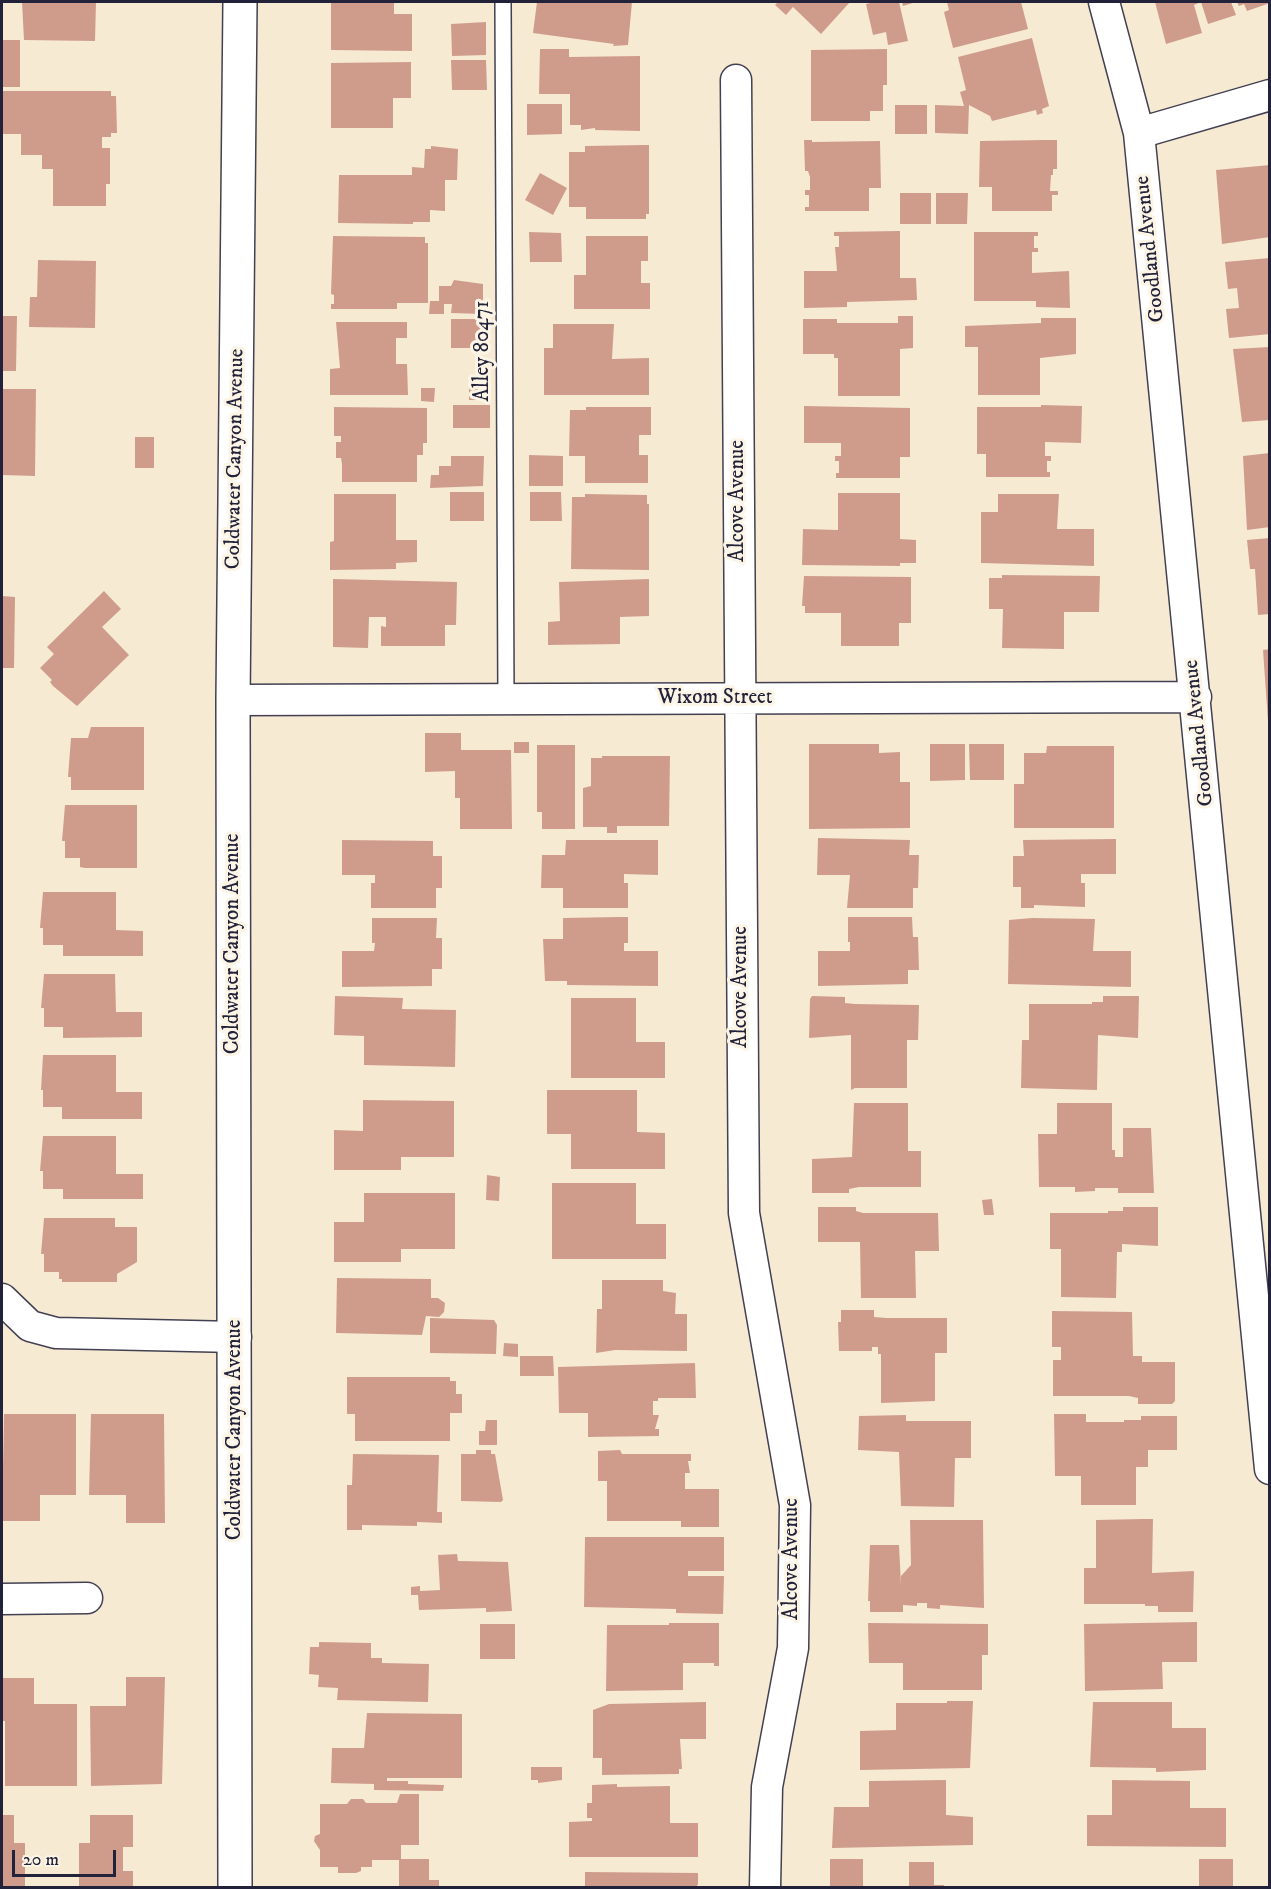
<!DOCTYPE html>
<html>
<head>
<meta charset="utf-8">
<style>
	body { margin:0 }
	#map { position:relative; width:1271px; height:1889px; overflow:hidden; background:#f7ead3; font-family:"IM FELL DW Pica",serif }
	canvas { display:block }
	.frame { position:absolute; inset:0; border:3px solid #22223b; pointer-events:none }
	.scale { position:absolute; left:12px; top:1850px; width:104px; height:27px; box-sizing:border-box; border:3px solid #22223b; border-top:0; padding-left:8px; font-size:18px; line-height:21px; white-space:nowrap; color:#22223b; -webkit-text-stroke:4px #fcf5e5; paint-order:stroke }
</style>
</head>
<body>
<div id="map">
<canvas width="1271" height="1889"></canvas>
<div class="frame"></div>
<div class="scale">20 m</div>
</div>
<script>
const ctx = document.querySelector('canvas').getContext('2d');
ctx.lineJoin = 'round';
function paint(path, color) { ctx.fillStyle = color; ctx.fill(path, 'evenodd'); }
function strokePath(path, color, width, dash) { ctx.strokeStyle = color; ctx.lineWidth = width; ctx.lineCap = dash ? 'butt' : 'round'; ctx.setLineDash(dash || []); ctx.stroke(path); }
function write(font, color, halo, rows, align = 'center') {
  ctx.font = font + ' "IM FELL DW Pica",serif'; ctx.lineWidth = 6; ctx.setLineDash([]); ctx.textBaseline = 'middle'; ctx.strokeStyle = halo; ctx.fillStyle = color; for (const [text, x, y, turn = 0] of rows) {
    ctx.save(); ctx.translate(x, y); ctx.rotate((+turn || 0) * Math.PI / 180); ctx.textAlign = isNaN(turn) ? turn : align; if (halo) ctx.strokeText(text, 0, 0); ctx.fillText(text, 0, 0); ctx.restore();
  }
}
paint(new Path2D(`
	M22,2H96L95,41L24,40Z
	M331,2H394V14H412V51L331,50Z
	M537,2H632L628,45L613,46L614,44L533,33Z
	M778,2H850L821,34L793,7L786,15L775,5Z
	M874,2H899L908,41L888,45L886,32L873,35L866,4Z
	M902,2H916L903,6Z
	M947,2H1021L1028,29L953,48L944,12L949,10Z
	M1155,2H1231L1236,15L1208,24L1201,2L1194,5L1202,33L1166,44Z
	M1237,2H1270V3L1247,11L1244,4L1239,6Z
	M486,22V55L452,56L451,24Z
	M1032,38L1049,106L1042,109L1043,113L1037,115L1036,110L992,121L990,116L969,105L968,134L935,133V105L964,106L960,92L966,90L958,57Z
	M2,40H20V87H2Z
	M540,49H569V57L640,56V131L595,130V128L581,130V125H570V94H539Z
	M887,49V85H883V111H870V121H811V50Z
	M451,60H486L487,90H452Z
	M411,62V98H393V128H331V63Z
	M2,91H111V96H116L117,133H111V137H102V148H110V184H106V206H53V169H42V155H21V134H2Z
	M527,104H562V134L527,135Z
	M895,105H927V134H895Z
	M804,140H812V142L880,141L881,188H869V211H805V207H809V195H805V190H810V177L808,171H805Z
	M1045,140H1057V169H1053V175H1051L1050,191H1058V195H1052V211H992V187H979L980,141Z
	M644,145H649V214H646V219H586V207H569V152H585V146Z
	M431,146L458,149L457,180H445V211L430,210V222H413V224L338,223L339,175H412V167L424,168L425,149H431Z
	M1270,165V237L1222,244L1216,170Z
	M540,173L567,188L553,215L525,200Z
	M900,193H931V224H900Z
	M936,193H968L967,224H936Z
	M900,231V278H916L917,300L847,302V307L804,308V271H837L835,247H839V236H834V232Z
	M529,232L561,233L562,262H530Z
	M974,232H1038V236H1034V248H1038V252H1032V273L1069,271L1070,308L1036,307V301H974Z
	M333,236L425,237V243H428V303H397V309H331V304H334V295L331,294Z
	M586,236H648V261H641V283H650V309H574V275H586Z
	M1270,258V334L1229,338L1226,309L1239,308L1237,288L1228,289L1225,262Z
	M38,260L96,261L95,328L29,327L30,297H37Z
	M454,280L483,284V314L451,313L452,304H444V314H429L430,301H439V286H451Z
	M2,316H17L16,371H2Z
	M898,316H913V348L900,349V396H838V358H834V354H803V319H837V323H898Z
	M1041,318H1076V354L1040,358V395H978V347H965V326L1041,323Z
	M451,319H484V348H451Z
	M336,322H407V338H396V364H407L408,395H330V369L340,368Z
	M553,324H614L612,359L649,358V395H544V348H553Z
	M1270,347V420L1242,422L1233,349Z
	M421,388H435L434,402L421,401Z
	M469,388H485V400H469Z
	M2,389H36L35,476L2,475Z
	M453,405H490V428H453Z
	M1041,405L1082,406L1081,443L1045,442V456H1051V461H1047V472H1050V477H986V454H977V407H1041Z
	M804,406L910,408V457H900V478H836V473H839V461H835V456H841V443H804Z
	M334,407L427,408V443H423V455H417V482H342V464L341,458H336V442H341V436H334Z
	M586,407H651V435H639V455H648V483H585V456H569L570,410H586Z
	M135,437H154V468H135Z
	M1270,453V527L1247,530L1243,456Z
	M529,455L563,456V486H529Z
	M451,456H484L483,486L430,488L431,475H439V466H451Z
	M450,492H484V521H450Z
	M530,492H561L562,521H530Z
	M838,493H900V539L916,540V563H900V566L802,565L803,529L838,530Z
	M334,494H396V540H417V562L396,563V569L330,570V542L334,541Z
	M585,494L647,495V504H649V570L571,569L572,497H585Z
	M998,494H1059L1057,529H1094V566L981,563V512H998Z
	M1270,538V614L1258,615L1255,569H1250L1247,540Z
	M1002,575L1100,576L1099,612H1064V649L1002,648L1003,609H989V578H1002Z
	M804,576L911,577V623H899V646H841V613H805V606H802Z
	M333,579L457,582L456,625H445V646H381V626L386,627V617H369L368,648L333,647Z
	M649,579V616L620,617V644L548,645V622L560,621L559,582Z
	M104,591L121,609L102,627L129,655L77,706L53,686L50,682L52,680L40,668L54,654L47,647Z
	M2,596L15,597L14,668H2Z
	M1270,649V721H1268L1263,650Z
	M91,727H144V790H71V777H68L71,738H88Z
	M425,733H461V750H511L512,829H460V798H455V771L425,772Z
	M514,742H529V753H514Z
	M809,744H879V753L900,752V782H910V828L809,829Z
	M930,744H965V780L930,781Z
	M969,744H1004V780H970Z
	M537,745H575V829H542V812H537Z
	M1047,746H1114V828H1014V784H1024V753H1046Z
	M602,756H670L669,826H617V833H607V827H583V788L591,786V758H602Z
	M65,805H137V868H85L80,867V858H65V841H62Z
	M818,838L910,840L909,855H919L918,888H913V908H847L850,875H817Z
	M1116,839V874H1081V883H1085V907L1034,905V908H1021V887H1013V856H1024L1023,840Z
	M342,840L433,841V856H442V888H436V908H371V883H375V875H342Z
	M566,840H658V875L624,874V883H628V908H563V888H541L542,855H565Z
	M43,892H116V930L143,931V956H63V945H43V928H40Z
	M619,917H628V943H624V951H658V986L567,985V981H545L543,939H563V918Z
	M848,917H912L913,937H918L919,970H908V984L818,986V951H850V942H848Z
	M372,918H437L436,938H442V969H432V986L342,987V951H374L375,943H372Z
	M1032,918L1095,919L1093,951H1131V987L1008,984L1009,920Z
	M44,974H115L116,1012H142V1037L63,1038V1027H44V1008H41Z
	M335,996L403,998L402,1009L456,1010L455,1067L364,1065V1036L334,1035Z
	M812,996L845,997V1003L855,1004L919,1005L918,1040H907V1088H855L851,1090V1035L809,1038L810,999Z
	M1103,996H1139L1138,1038L1098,1035L1097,1090L1021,1088L1022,1040H1029V1004H1092V1002H1103Z
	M571,998H636V1042H665V1078H571Z
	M43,1055H116V1092H142V1119H62V1107H43V1090H41Z
	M547,1090H637V1132L665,1133V1169H571V1134H547Z
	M363,1100L454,1101V1157H401V1170H334V1130L363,1131Z
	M854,1103H908V1151H921V1187H859L849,1189V1193H812V1159L852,1157Z
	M1057,1103H1112V1150H1115V1157H1123V1128H1151L1154,1193H1118V1188H1095V1191L1075,1192V1187H1039L1038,1134H1057Z
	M43,1136H116V1174H143V1199H63V1189H43V1171H40Z
	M487,1175L500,1177L499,1201L486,1200Z
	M552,1183H636V1224H666V1259H552Z
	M364,1193H455V1249H401V1262H334V1222H364Z
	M992,1199L994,1215H984L982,1200Z
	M818,1207H856V1211L863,1213H938L939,1251H915L916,1298H861L860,1242H818Z
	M1123,1207H1158V1246L1122,1244V1252H1117L1116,1298L1061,1297V1249H1050V1213H1108V1211H1123Z
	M44,1218H115V1227H137V1262L117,1274V1282H62V1279H59V1272H44V1254H41Z
	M337,1278L431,1279V1298H438L445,1303L444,1312L439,1317L426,1316L422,1335L336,1333Z
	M602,1280H663V1291L676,1293L675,1314H687V1351L615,1350L596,1353L597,1309H602Z
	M841,1310H874V1317L887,1318H947V1353H935V1401L881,1403V1354H878V1347H872V1351H839L838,1322H841Z
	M1052,1311L1132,1312L1133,1356H1142V1362H1175V1401L1172,1404H1138V1398L1129,1396H1053V1360H1061V1347H1052Z
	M430,1318L494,1320L497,1325L496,1354L430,1353Z
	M504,1343L518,1344V1357L503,1356Z
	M520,1356H553L554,1376H520Z
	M695,1363L696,1398H658V1401H653V1415H659L655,1429H659V1436L588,1437V1413H559L558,1367Z
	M347,1377H450V1381H456V1394H462V1413H450V1441H355V1414H347Z
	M4,1414H76V1495H40V1521H2Z
	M91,1414H164L165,1523H126V1495H89Z
	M1054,1414H1086V1422H1124V1420H1141V1416H1177V1450H1148V1467H1136V1505H1081V1476H1055Z
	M906,1415V1421H971V1458H955L954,1507L901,1506L899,1452L858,1450L859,1416Z
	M486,1420H497V1445H479V1431H485Z
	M476,1450H491V1454H495L503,1500L501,1502L461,1501V1454H476Z
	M620,1450L622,1454H691V1461H688L690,1473H685V1489H719V1527H681V1521H607V1481H598V1451Z
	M353,1454L439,1455L437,1512H442V1523L417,1522V1526L362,1525V1530H347V1485H352Z
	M1142,1519H1153L1152,1573L1194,1571L1193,1612H1158V1606H1145V1604H1084V1568H1096V1520Z
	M910,1520H983L984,1608L940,1605V1609L927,1608V1603H917V1606L903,1605V1612H870V1601H868L870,1545H899L901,1585V1576L911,1565Z
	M585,1537H724V1571H688V1576H724L723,1614L676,1613V1609L584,1607Z
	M457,1554L458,1561L508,1562L512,1611L486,1612V1608L419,1610L418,1595H411V1587L420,1586V1591L440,1590L438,1555Z
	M1197,1622V1662H1162L1163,1689L1085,1691L1084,1624Z
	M669,1623H719V1666H714V1663H683V1690L606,1691L607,1625H669Z
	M868,1623L988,1624V1655H982V1690H903V1663H869Z
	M480,1624H515V1659H480Z
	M319,1642L371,1643V1658H382V1663L429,1664L428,1702L337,1700L338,1688L318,1687L319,1675L309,1674L310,1647H319Z
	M126,1677H165L162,1784L91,1786L90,1706H126Z
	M2,1678H34V1704H77V1786H5V1721H2Z
	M947,1701H973L970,1768L860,1770V1731L896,1730V1703H947Z
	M706,1702V1739H680L682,1769H679V1774L602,1775V1758H593V1710L609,1704Z
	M1093,1702H1172V1728H1206V1770L1156,1772V1768L1090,1767Z
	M367,1713L462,1714V1778H387V1781H408V1784L444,1785L443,1791L374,1790V1784L331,1783L332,1748H364Z
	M531,1767H562V1780L538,1783V1780H531Z
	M946,1780V1815L973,1817V1845L832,1848L834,1807H869V1781Z
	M1112,1780L1190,1781V1808H1226V1847L1087,1846V1815H1112Z
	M617,1784V1787L670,1786V1823H698V1857H569V1822L592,1821V1818H587V1803H592V1785Z
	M400,1794H419V1845H401V1859H429V1880H439V1888H399V1860H372V1867H361V1871L356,1873H338V1867H320V1850L314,1841L315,1836L320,1834V1804H347L351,1799H363L366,1803H397Z
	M2,1815H14V1843H25V1888H2Z
	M90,1815H133V1847H123V1871H133V1888H79V1843H90Z
	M830,1859H863V1888H830Z
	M1199,1859H1233V1888H1199Z
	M909,1862H934V1885H944V1888H909Z
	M585,1872L698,1873V1884L696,1888H585Z`), '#cf9c8c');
const service = new Path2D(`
	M503,2L506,700`);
const minor = new Path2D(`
	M1104,2L1139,133L1270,1469
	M736,80L744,1213L795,1505L793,1648L767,1787L765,1888
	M1139,133L1270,95
	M233,700L1196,697
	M2,1299L30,1326L56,1333L236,1337
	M2,1599L87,1598`);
const secondary = new Path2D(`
	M235,1888L233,700L240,2`);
strokePath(service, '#424052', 18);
strokePath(minor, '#424052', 33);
strokePath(secondary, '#424052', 36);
strokePath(service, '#fff', 15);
strokePath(minor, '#fff', 30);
strokePath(secondary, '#fff', 33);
write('21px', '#22223b', '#fcf5e5', [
	["Goodland Avenue",1151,249,-96],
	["Alley 80471",484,351,-90],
	["Coldwater Canyon Avenue",236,459,-89],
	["Alcove Avenue",739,501,-90],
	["Wixom Street",715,699],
	["Goodland Avenue",1200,733,-96],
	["Coldwater Canyon Avenue",234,944,-90],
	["Alcove Avenue",742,987,-90],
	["Coldwater Canyon Avenue",236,1430,-90],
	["Alcove Avenue",793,1559,-90]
]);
</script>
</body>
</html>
